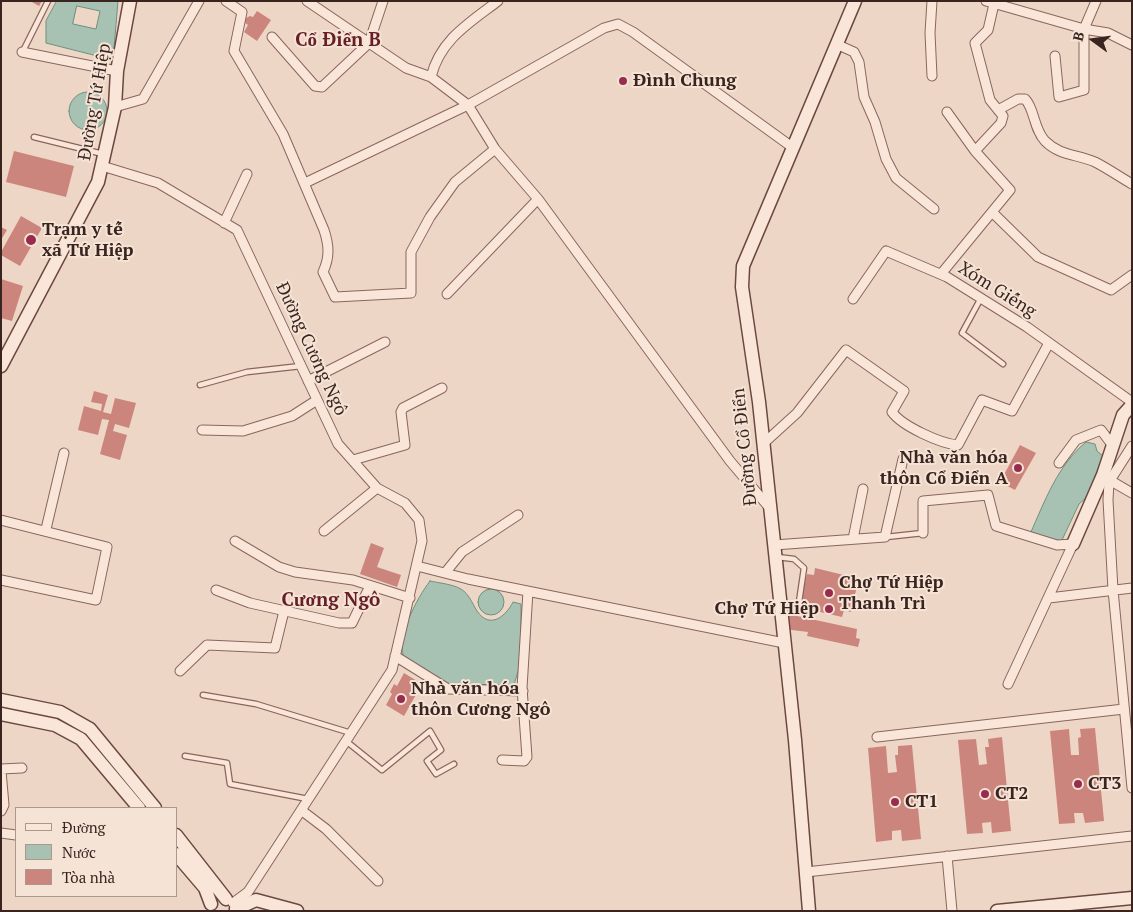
<!DOCTYPE html>
<html>
<head>
<meta charset="utf-8">
<style>
	body { margin:0 }
	#map { position:relative; width:1133px; height:912px; overflow:hidden; background:#eed6c6; font-family:"PT Serif",serif }
	canvas { display:block }
	.frame { position:absolute; inset:0; border:2px solid #3a241f; pointer-events:none }
	.legend { position:absolute; left:15px; top:807px; width:162px; height:90px; box-sizing:border-box; background:#f5e3d6; border:1px solid #aa978d; margin:0; padding:6px 9px; list-style:none; font-size:15px; color:#3a241f }
	.legend li { display:flex; align-items:center; gap:10px; height:25px }
	.legend b { width:25px; border:1px solid #aa978d }
	.north { position:absolute; left:1068px; top:15px; width:50px; height:50px; -webkit-text-stroke:4px #f5e3d6; paint-order:stroke; rotate:284deg; font-size:14px; font-weight:700; line-height:20px; text-align:center; color:#3a241f }
	.north::after { content:''; display:block; margin:auto; width:18px; height:22px; background:#3a241f; clip-path:polygon(50% 0,100% 100%,50% 72%,0 100%) }
</style>
</head>
<body>
<div id="map">
<canvas width="1133" height="912"></canvas>
<div class="frame"></div>
<ul class="legend">
<li><b style="height:6px;background:#f9e6d9"></b>Đường</li>
<li><b style="height:14px;background:#a7c2b2"></b>Nước</li>
<li><b style="height:14px;background:#cc857c"></b>Tòa nhà</li>
</ul>
<div class="north">B</div>
</div>
<script>
const ctx = document.querySelector('canvas').getContext('2d');
ctx.lineJoin = 'round';
function paint(path, color) { ctx.fillStyle = color; ctx.fill(path, 'evenodd'); }
function strokePath(path, color, width, dash) { ctx.strokeStyle = color; ctx.lineWidth = width; ctx.lineCap = dash ? 'butt' : 'round'; ctx.setLineDash(dash || []); ctx.stroke(path); }
function write(font, color, halo, rows, align = 'center') {
  ctx.font = font + ' "PT Serif",serif'; ctx.lineWidth = 4; ctx.setLineDash([]); ctx.textBaseline = 'middle'; ctx.strokeStyle = halo; ctx.fillStyle = color; for (const [text, x, y, turn = 0] of rows) {
    ctx.save(); ctx.translate(x, y); ctx.rotate((+turn || 0) * Math.PI / 180); ctx.textAlign = isNaN(turn) ? turn : align; if (halo) ctx.strokeText(text, 0, 0); ctx.fillText(text, 0, 0); ctx.restore();
  }
}
const water = new Path2D(`
	M57,1H118L113,60L46,43V21ZM77,6L100,11L96,29L73,24Z
	M69 111a19 19 0 1 1 38 0a19 19 0 1 1-38 0Z
	M1086,442L1095,444L1097,451L1103,456L1087,497L1079,504L1062,540L1057,543L1030,534C1045,501 1057,466 1086,442Z
	M430,581C439,583 452,584 461,589C469,594 472,603 477,611C490,630 506,616 513,602L521,604V661L514,685L443,684L405,660C394,640 417,598 430,581Z
	M478 602a13 13 0 1 1 26 0a13 13 0 1 1-26 0Z`);
paint(water, '#a7c2b2');
strokePath(water, '#6e907d', 1);
paint(new Path2D(`
	M30,1H42L39,6Z
	M257,11L271,20L257,41L244,32L248,25L245,23L246,18L250,16L253,17Z
	M14,151L74,166L66,197L6,182Z
	M21,216L42,228L20,266L1,255V252Z
	M1,227L7,230L1,240Z
	M1,279L23,286L12,321L1,318Z
	M94,391L108,395L103,412L111,414L115,398L136,403L129,428L115,424L113,431L127,435L120,460L100,454L109,420L102,419L98,435L78,430L84,406L101,411L102,404L91,402Z
	M1020,445L1036,453L1015,490L1000,482Z
	M371,543L384,548L377,567L401,575L397,587L360,574Z
	M815,568L852,577L850,584L857,586L851,612L844,610L842,617L807,609L808,602L801,600L807,574L814,575Z
	M788,614L857,629L856,638L860,639L858,647L807,636L808,632L784,629Z
	M404,673L422,684L404,716L386,705L392,694L390,692L394,684L397,686Z
	M1095,728L1104,821L1085,823L1083,813H1074L1075,823L1059,824L1050,731L1069,729L1071,755H1079L1078,738L1081,737L1080,729Z
	M1002,737L1011,831L992,833L991,822L982,823L983,833L967,834L958,740L976,739L979,765L987,764L985,747H989L988,739Z
	M912,745L921,839L902,841L901,830L892,831V840L876,842L868,748L886,746L888,773L897,772L895,755H898V746Z`), '#cc857c');
const lane = new Path2D(`
	M23,51L48,1
	M34,137L103,154
	M981,298L962,333L1003,364
	M200,385L247,372L301,366
	M886,537L923,533
	M777,557L794,559L804,568L799,602L794,609L781,605
	M203,695L256,704L351,733
	M346,741L382,770L430,731L441,750L427,761L436,774L454,764
	M185,756L227,763L230,784L308,799`);
const street = new Path2D(`
	M226,1L242,12L234,51L283,134L324,230C329,245 330,257 323,272L335,297L411,293V252L430,217L455,182L495,149
	M307,1L406,68L431,77L468,105L495,149L538,199L730,461L768,506
	M932,1L930,33L932,76
	M986,1L1084,29L1108,33L1132,45
	M272,37L315,86L322,87L369,43L383,1
	M836,44L854,52L859,62L864,97L875,122L886,159L896,178L934,209
	M22,52L117,71
	M1055,56L1059,97L1084,90V29L1096,1
	M431,77C440,40 469,23 498,1
	M115,107L143,99L199,1
	M998,110L1018,99H1025C1035,109 1033,128 1045,141C1060,156 1077,154 1095,162C1107,168 1120,177 1132,184
	M947,112L975,151L1001,123L1003,116L990,100L975,43L988,30L994,4
	M102,166L158,183L237,230L338,444L377,488L405,503L419,520L422,541L392,670L248,892L233,903
	M305,183L468,105L604,28L618,24L633,32L792,147
	M992,212L1038,257L1111,290L1132,275
	M224,223L247,174
	M941,274L1010,190L975,151
	M447,294L538,199
	M853,299L886,251L947,277L1027,327L1132,402
	M308,381L385,342
	M202,430L243,431L292,416L317,400
	M764,443L797,413L846,350L904,391L892,412C902,426 941,444 958,445L982,400L1012,411L1049,343
	M1132,446L1109,482L1108,500L1113,590L1132,788
	M353,460L405,445L401,412L403,408L442,388
	M1059,463L1076,440L1101,430L1113,446
	M1106,478L1132,493
	M1,520L107,547L96,600L1,580
	M46,529L64,453
	M324,531L377,488
	M923,533V501L988,495L996,526L1057,545L1073,544L1008,684
	M853,539L863,489
	M235,541L279,567L295,572L353,580L410,598
	M774,545L885,537L903,459
	M417,566L468,579L784,643
	M445,573L462,552L518,515
	M216,590L250,603L339,623H352L370,586
	M1049,598L1132,588
	M395,656L448,689L523,691
	M180,671L207,645L275,648L284,611
	M877,737L1124,709
	M502,760L524,761L527,757L522,688L528,591
	M1,769L22,768
	M1,771L4,805L1,811
	M301,810L326,829L378,881
	M1,833L16,835
	M947,856L952,911
	M806,872L1132,836`);
const secondary = new Path2D(`
	M1,366L98,182L115,107L117,71L130,1
	M1073,544L1103,475L1123,415L1132,405
	M1,700L60,712L90,729L155,808
	M1,714L55,725L81,739L139,808
	M176,835L226,899
	M176,854L205,888L211,904
	M236,909L256,900L297,911
	M809,911L795,740L759,402L742,287L743,266L855,1
	M997,911L1132,898`);
strokePath(lane, '#89665c', 7);
strokePath(street, '#89665c', 11);
strokePath(secondary, '#6b483f', 15);
strokePath(lane, '#f9e6d9', 4.5);
strokePath(street, '#f9e6d9', 9);
strokePath(secondary, '#f9e6d9', 12);
for (const [x, y, r, color] of [
	[623,81,5,"#982c4e"],
	[31,240,6,"#982c4e"],
	[1018,468,5,"#982c4e"],
	[829,593,5,"#982c4e"],
	[829,609,5,"#982c4e"],
	[401,699,5,"#982c4e"],
	[1078,784,5,"#982c4e"],
	[985,794,5,"#982c4e"],
	[895,802,5,"#982c4e"]
]) { const dot = new Path2D(); dot.arc(x, y, r, 0, 2 * Math.PI); ctx.fillStyle = color; ctx.fill(dot); strokePath(dot, '#f5e3d6', 2); }
write('bold 18px', '#3a241f', '#f5e3d6', [
	["Đình Chung",633,81],
	["Trạm y tế",42,230],
	["xã Tứ Hiệp",42,251],
	["Nhà văn hóa",1008,458,"right"],
	["thôn Cổ Điển A",1008,479,"right"],
	["Chợ Tứ Hiệp",839,583],
	["Thanh Trì",839,604],
	["Chợ Tứ Hiệp",819,609,"right"],
	["Nhà văn hóa",411,689],
	["thôn Cương Ngô",411,710],
	["CT3",1088,784],
	["CT2",995,794],
	["CT1",905,802]
], 'left');
write('18px', '#3a241f', '#f5e3d6', [
	["Đường Tứ Hiệp",95,102,-80],
	["Xóm Giếng",997,290,32],
	["Đường Cương Ngô",311,349,65],
	["Đường Cổ Điển",745,447,-96]
]);
write('bold 19px', '#661f26', '#f5e3d6', [
	["Cổ Điển B",338,41],
	["Cương Ngô",331,601]
]);
</script>
</body>
</html>
